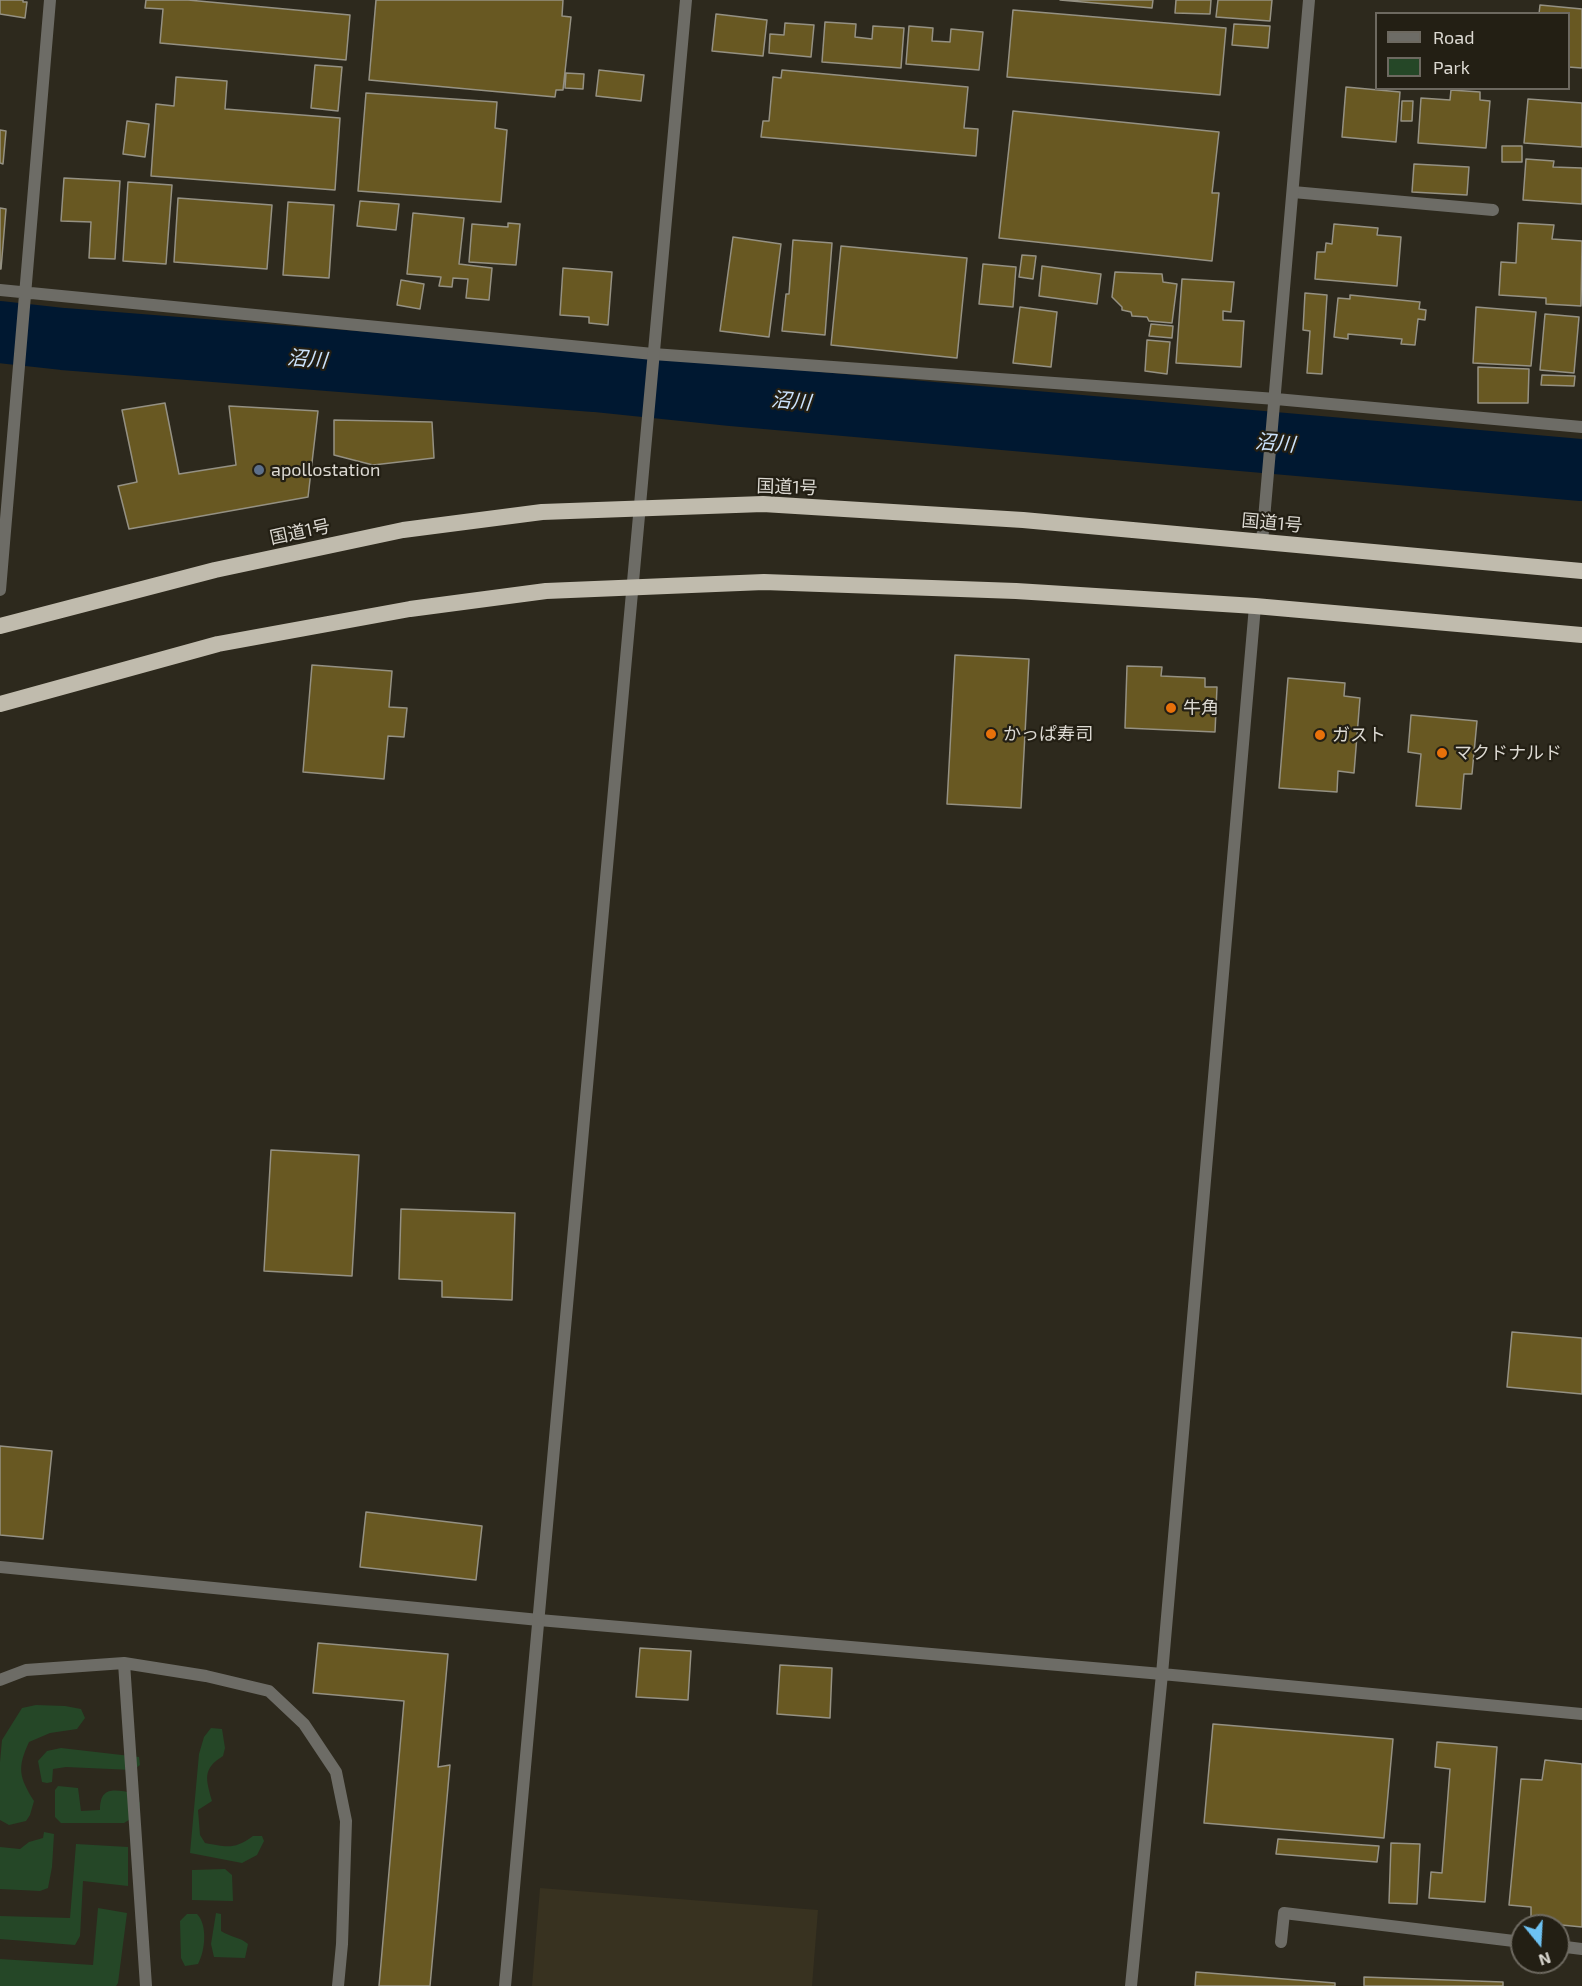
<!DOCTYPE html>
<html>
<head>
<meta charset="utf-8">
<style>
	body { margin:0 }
	#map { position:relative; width:1582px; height:1986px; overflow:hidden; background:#2d291d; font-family:"Exo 2",sans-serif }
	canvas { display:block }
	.legend { position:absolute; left:1375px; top:12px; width:195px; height:78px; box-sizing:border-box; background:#231f14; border:2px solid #6d6960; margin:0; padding:8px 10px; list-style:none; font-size:18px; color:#dcd9d2 }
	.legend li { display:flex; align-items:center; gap:12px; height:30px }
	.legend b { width:30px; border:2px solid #6d6960 }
	.north { position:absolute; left:1510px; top:1914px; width:60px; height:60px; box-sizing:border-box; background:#231f14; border:2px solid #6d6960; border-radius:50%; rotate:162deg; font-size:16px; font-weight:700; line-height:24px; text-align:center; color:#dcd9d2 }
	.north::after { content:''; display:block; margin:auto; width:21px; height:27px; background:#6dc2f3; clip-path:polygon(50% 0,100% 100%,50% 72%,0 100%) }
</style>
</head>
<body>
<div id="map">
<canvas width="1582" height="1986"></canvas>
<ul class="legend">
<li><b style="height:8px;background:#6d6c66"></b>Road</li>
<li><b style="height:16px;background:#254727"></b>Park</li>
</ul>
<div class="north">N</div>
</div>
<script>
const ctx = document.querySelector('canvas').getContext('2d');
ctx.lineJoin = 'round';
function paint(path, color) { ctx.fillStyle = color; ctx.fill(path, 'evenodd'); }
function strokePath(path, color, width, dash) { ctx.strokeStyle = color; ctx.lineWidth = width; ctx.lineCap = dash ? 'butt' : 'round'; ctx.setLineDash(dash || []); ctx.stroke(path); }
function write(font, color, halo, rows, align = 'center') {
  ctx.font = font + ' "Exo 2","Noto Sans JP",sans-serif'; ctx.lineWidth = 4.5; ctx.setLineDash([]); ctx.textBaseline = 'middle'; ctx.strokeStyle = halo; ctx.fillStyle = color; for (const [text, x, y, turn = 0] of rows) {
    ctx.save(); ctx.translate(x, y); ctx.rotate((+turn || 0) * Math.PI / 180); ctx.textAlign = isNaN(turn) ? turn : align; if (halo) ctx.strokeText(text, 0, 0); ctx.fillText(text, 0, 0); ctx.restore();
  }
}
paint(new Path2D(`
	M540,1888L818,1910L812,1986H532Z`), '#383220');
paint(new Path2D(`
	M36,1705L65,1706L81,1709L85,1718L77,1729L50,1733L29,1742C17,1768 19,1777 34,1801L30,1815L26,1821L9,1825L0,1820V1762L2,1740L22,1708Z
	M211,1728L222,1729L225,1748L223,1756C202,1769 206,1779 212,1801L198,1810L200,1835L205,1843C227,1847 234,1850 253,1836H262L264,1841L257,1855L242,1863L190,1853L199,1754L204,1737Z
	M61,1748L139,1757L140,1765L133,1770L66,1767L53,1769L52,1782L47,1783L42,1782L38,1761L47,1751Z
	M58,1786L78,1788L81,1811L100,1810C100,1785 115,1790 134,1793L140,1803L139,1814L124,1823H61L55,1817V1790Z
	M44,1832L54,1834L52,1867L48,1888L40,1891L0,1889V1847L20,1849L29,1842L43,1838Z
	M76,1844L128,1847V1886L83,1881L80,1936L75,1945L0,1939V1916L70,1918Z
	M225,1869L232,1875L233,1901L192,1900V1870Z
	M98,1908L127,1913L118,1983L116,1986H0V1959L93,1965Z
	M216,1913L221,1914V1931C230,1937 240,1937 248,1944L245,1958L214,1957L211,1944Z
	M187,1914H197C208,1925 205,1952 198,1964L185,1966L181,1958L180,1921Z`), '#254727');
strokePath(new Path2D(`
	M0,332L63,339L595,381L730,395L1582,470`), '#001831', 62);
const building = new Path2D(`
	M0,0H23V2H27L25,18L0,14Z
	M146,0H188L350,15L346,60L160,43L163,9L145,8Z
	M376,0H563L562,16L571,17L563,90H556L555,97L369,80Z
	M1060,0H1153L1152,8Z
	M1176,0H1211L1210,14L1175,13Z
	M1218,0H1272L1270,21L1216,17Z
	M1540,5L1582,9V68L1568,67V14H1539Z
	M1013,10L1226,28L1220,95L1007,77Z
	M716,14L767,20L763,56L712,51Z
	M825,22L856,24L855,37L872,39L873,26L904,28L901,68L822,62Z
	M785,23L814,25L811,57L769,53L770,34L784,35Z
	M1234,24L1270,26L1268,48L1232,45Z
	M909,26L933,28L932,41L950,42L951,29L983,32L979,70L906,64Z
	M315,65L342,67L338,111L311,108Z
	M599,70L644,75L641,101L596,96Z
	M782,70L968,87L964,128L978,129L976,156L761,137L763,121H769L773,77L781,78Z
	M566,73L584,74L583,89L565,88Z
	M176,77L227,81L225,109L340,118L335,190L151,176L156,104L174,106Z
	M1346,87L1400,92L1396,142L1342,137Z
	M1451,90L1480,92V100L1490,101L1486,148L1418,143L1421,98L1450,100Z
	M366,93L497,102L495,128L507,130L501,202L358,191Z
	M1528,99L1582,103V147L1524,143Z
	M1402,101H1413L1412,121H1401Z
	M1013,111L1219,132L1212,193H1219L1212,261L999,238Z
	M127,121L149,124L145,157L123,154Z
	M0,130L6,131L3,164L0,163Z
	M1502,146H1522V162H1502Z
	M1526,159L1554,161L1553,167L1582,168V204L1523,200Z
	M1414,164L1469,167L1467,195L1412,192Z
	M64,178L120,181L115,259L89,258L91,222L61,221Z
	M128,182L172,185L166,264L123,261Z
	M178,198L272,205L267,269L174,262Z
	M360,201L399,204L396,230L357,226Z
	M288,202L334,205L329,278L283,275Z
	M0,208L6,209L1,269H0Z
	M413,213L464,218L459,264L492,268L489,300L466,298L468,279L453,278L452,287L439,286L441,277L407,274Z
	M508,223L520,224L516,265L469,262L472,224L508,227Z
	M1518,223L1554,225L1552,239L1582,241L1581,306L1546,304V298L1499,295L1501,262L1516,263Z
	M1334,224L1378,228L1377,235L1401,237L1397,286L1315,279L1317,252H1325L1326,243L1332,244Z
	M733,237L781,244L769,337L720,331Z
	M793,240L832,243L825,335L782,331L786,294H789Z
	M841,246L967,258L957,358L831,345Z
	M1022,255L1036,256L1033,279L1019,277Z
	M983,264L1016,267L1013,307L979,304Z
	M1042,266L1101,274L1097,304L1039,296Z
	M563,268L612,272L608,325L589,323V317L560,315Z
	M1115,272L1162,274L1163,282L1177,284L1172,323L1149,321L1147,317L1132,316L1131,312L1122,310V307L1112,297Z
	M1182,279L1234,282L1231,312L1223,311V320L1244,321L1241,367L1176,363Z
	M401,280L424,284L420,309L397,305Z
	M1305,293L1327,295L1322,374L1307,373L1310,331L1303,330Z
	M1350,295L1420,302L1419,309L1426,310L1425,320L1418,319L1415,345L1401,344L1402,339L1348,334V339L1334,337L1338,298L1350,299Z
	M1020,307L1057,312L1051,367L1013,363Z
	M1476,307L1536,312L1531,366L1473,363Z
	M1545,314L1579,317L1574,373L1540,370Z
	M1151,324L1173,326L1172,338L1149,336Z
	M1147,340L1170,342L1167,374L1145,371Z
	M1478,367L1529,369L1528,403H1478Z
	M1542,375L1575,376L1574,386L1541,385Z
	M165,403L179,474L236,465L229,406L318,411L308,497L129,529L118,486L137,482L122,410Z
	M334,420L432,422L434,458L373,465L334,455Z
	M955,655L1029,659L1021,808L947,804Z
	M312,665L392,671L389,707L407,708L404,737L388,736L384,779L303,772Z
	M1127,666L1162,667L1161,676L1205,678V687H1217L1215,732L1125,728Z
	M1288,678L1345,683L1344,696L1360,698L1354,773L1338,771L1337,792L1279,788Z
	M1411,715L1477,721L1472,774H1464L1461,809L1416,806L1421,754L1408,752Z
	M271,1150L359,1155L352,1276L264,1271Z
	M401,1209L515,1213L512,1300L442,1297V1281L399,1279Z
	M1512,1332L1582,1338V1394L1507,1387Z
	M0,1446L52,1451L43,1539L0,1535Z
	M366,1512L482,1526L476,1580L360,1567Z
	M318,1643L448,1654L438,1767L450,1765L430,1986H379L404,1701L313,1693Z
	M640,1648L691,1651L688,1700L636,1697Z
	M780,1665L832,1668L830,1718L777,1714Z
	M1213,1724L1393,1739L1384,1838L1204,1823Z
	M1437,1742L1497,1747L1485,1902L1429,1898L1431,1872L1442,1873L1450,1769L1435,1767Z
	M1545,1760L1582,1764V1927L1531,1922V1907L1509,1905L1521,1779L1542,1780Z
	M1278,1839L1379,1846L1377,1862L1276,1854Z
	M1391,1843L1420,1844L1417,1904L1389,1903Z
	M1196,1972L1335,1983V1986H1195Z
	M1364,1977L1503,1982V1986H1364Z`);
paint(building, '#685822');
strokePath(building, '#959183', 1.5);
strokePath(new Path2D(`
	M1293,192L1493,210
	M124,1663L146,1986
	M0,1680L26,1670L124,1663L206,1676L269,1691L304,1724L336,1772L346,1821L342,1944L338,1986
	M1281,1942L1284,1913L1522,1942
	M1558,1946L1582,1949`), '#6d6c66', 12);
strokePath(new Path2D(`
	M0,290L653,354L1276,399L1582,427
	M1262,542L1309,0
	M0,590L50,0
	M0,1567L539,1620L1162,1674L1582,1714
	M1131,1986L1162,1674L1255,606`), '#6d6c66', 12);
strokePath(new Path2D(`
	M505,1986L686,0`), '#6d6c66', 12);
strokePath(new Path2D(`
	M0,626L215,570L403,530L542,512L763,504L1023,520L1582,571
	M0,704L218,644L410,609L546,591L764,582L1016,591L1255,606L1582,635`), '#c0bbad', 16);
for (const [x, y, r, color] of [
	[259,470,6,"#5c6f8a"],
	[1171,708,6,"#e8710a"],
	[991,734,6,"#e8710a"],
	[1320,735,6,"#e8710a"],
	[1442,753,6,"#e8710a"]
]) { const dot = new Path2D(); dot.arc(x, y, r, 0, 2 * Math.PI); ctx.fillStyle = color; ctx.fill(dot); strokePath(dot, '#231f14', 2); }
write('18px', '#dcd9d2', '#231f14', [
	["apollostation",271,470],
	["牛角",1183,708],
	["かっぱ寿司",1003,734],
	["ガスト",1332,735],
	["マクドナルド",1454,753]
], 'left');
write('18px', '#dcd9d2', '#231f14', [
	["国道1号",787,487,2],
	["国道1号",1272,523,5],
	["国道1号",300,532,-12]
]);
write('italic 20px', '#cde4fd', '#231f14', [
	["沼川",307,359,5],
	["沼川",791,401,5],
	["沼川",1275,443,5]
]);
</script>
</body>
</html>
